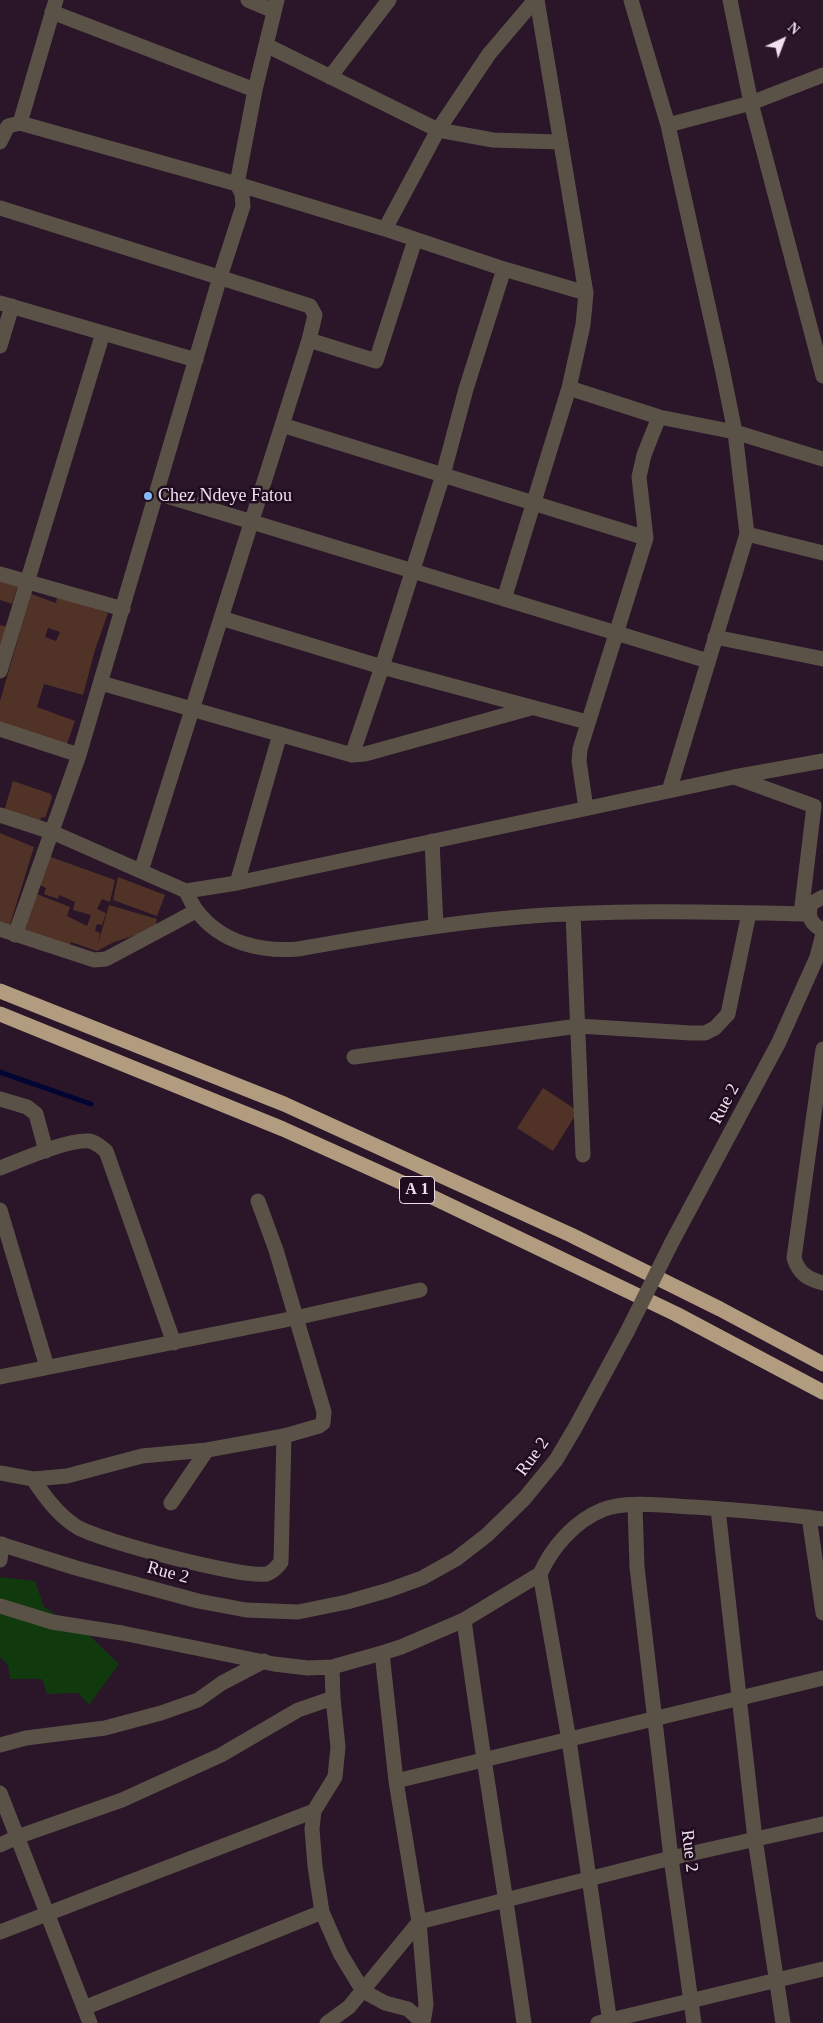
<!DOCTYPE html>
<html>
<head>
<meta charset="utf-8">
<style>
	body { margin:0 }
	#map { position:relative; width:823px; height:2023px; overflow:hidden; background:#2a1529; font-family:"Times New Roman",serif }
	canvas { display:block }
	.north { position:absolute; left:758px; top:15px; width:50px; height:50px; -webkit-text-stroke:4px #200c1f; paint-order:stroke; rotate:43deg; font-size:14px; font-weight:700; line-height:20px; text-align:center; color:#efe0ee }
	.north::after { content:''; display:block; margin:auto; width:18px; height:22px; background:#efe0ee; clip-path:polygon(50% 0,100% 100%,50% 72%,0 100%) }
</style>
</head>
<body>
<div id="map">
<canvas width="823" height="2023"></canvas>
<div class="north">N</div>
</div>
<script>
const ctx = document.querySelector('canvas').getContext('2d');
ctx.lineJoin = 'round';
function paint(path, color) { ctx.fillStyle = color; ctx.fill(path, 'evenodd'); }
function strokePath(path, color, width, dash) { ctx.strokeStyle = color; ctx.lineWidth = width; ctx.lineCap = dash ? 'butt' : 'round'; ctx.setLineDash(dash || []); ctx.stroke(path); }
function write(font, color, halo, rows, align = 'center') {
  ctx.font = font + ' "Times New Roman",serif'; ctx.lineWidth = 5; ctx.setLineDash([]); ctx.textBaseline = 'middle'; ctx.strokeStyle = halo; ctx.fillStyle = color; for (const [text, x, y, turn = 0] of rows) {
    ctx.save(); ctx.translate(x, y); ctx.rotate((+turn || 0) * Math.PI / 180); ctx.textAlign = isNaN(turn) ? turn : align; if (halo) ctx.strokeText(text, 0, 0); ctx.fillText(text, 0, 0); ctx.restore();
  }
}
paint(new Path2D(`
	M0,1577L35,1581L44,1607L90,1636L119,1664L89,1705L78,1693L47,1694L42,1679H10L8,1665L0,1657Z`), '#103a0e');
strokePath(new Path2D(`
	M0,1072L91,1104`), '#000533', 5);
paint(new Path2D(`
	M0,579L18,585L12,604L0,600Z
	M31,594L56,603L57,597L108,613L95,650L83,695L44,684L37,707L75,721L67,744L0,724V701ZM48,628L60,632L56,641L45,637Z
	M0,625L8,627L0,651Z
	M13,781L51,794L52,798L45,818L42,817L39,822L4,811Z
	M0,833L34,847L9,928L0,925Z
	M48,856L115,880L110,902L102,899L97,909L106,913L102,925L97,924L95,931L100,933L97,947L109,905L157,919L155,929L114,942L97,951L71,942L68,949L22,932L34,893L70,907L67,916L87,926L91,915L73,910L75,902L59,895L58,899L44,894L46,888L40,885Z
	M118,877L165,895L157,916L113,900Z
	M543,1088L578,1111L553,1151L517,1128Z`), '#503326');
strokePath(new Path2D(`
	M248,0L274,11
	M631,0L668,125L722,368L735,432L747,534L669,791
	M730,0L751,103L823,376
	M52,12L255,90
	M266,45L438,130L493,140L560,142
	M330,77L389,0
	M20,123L237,184L385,229L504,269L586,293
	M668,125L751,103L823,75
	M0,142L8,126L20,123L56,0
	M0,208L310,306L315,315L309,340L141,871
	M385,229L438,130L489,54L535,0
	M0,303L196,360
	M309,340L376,361L415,240
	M0,346L12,306
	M569,388L659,417L735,432L823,459
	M282,425L646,538
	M157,493L708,661
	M747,534L823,553
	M0,574L123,609
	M504,599L569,388L583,325L586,293L537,0
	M221,618L382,667L587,722
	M715,637L823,659
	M0,671L103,333
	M101,683L352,755L365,754L531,708
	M0,729L79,755
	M352,755L382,667L443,475L466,389L504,269
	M734,777L814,806L801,914
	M586,808L579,761L580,749L646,538L639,477L644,455L659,417
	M0,815L52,832L186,891L237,883L734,777L823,761
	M432,841L436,926
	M237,883L280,734
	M186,891C189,897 192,905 197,911C221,943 261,952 298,949C372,936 446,923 520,917C616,909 713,912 809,914
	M823,897L812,903C806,915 811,925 823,930
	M573,914L583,1155
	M0,929L94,960L106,959L196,911
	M15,935L79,755L220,277L243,206L242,194L237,184L255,90L277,0
	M823,1049L794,1258C799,1274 808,1279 823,1283
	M354,1057L578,1026L691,1033H705L715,1028L728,1014L749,913
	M0,1099L27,1107L36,1114L46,1151
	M0,1168C21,1160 68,1139 89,1141C96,1142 101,1147 106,1151L174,1343
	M0,1210L47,1367
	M672,1242L779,1042L817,957L823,934
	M0,1377L295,1318L420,1290
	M0,1473L33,1479L67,1476L142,1456L207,1450L284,1436L319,1426L323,1423L324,1412L276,1250L258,1201
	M33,1479C45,1497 58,1515 77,1527C101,1541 241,1578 267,1574C273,1572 277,1567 281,1562L284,1436
	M171,1503L207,1450
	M635,1505L637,1567L671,1858L694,2023
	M718,1509L755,1839L783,2023
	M809,1517L823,1613
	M0,1544L76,1568L198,1601L246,1610L298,1612L347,1602L389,1590L422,1578L456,1559L487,1535L524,1499L556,1460L575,1428L627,1332
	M0,1560L2,1544
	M0,1606L52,1622L122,1633L274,1664L308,1668L332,1667
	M464,1620C482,1755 505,1889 524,2023
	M382,1653L332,1667L333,1698L338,1747L335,1777L314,1811L312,1829L315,1866L322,1912L340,1953L363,1991L385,2003L408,2009L423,2023
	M0,1745L26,1738L105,1728L161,1713L198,1700L222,1683L264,1661
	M396,1781L823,1678
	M0,1793L90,2023
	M0,1845L17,1837L122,1800L221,1755L298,1710L333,1698
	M0,1932L314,1811
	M84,2008L322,1912
	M327,2023L349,2007L419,1922L671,1858L823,1824
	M423,2023L426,2005L419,1922L396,1781L382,1653L401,1647L464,1620L540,1574
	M598,2023L823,1969
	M610,2023L569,1740L540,1574C552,1547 575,1521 602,1510C626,1500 669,1506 694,1507C737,1510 780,1513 823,1519`), '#5b5247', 15);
strokePath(new Path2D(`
	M0,991L284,1104L571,1235L720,1309L823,1364
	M0,1014L283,1129L405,1184L676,1314L823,1392`), '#b19c7f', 15);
strokePath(new Path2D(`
	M627,1332L672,1242`), '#5b5247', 15);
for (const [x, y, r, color] of [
	[148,496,5,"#83bcfb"]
]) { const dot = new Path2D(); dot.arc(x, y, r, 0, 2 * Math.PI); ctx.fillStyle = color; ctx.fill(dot); strokePath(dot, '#200c1f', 2); }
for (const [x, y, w] of [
	[417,1190,35]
]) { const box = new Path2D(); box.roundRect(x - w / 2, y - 13.5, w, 27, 4); ctx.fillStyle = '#200c1f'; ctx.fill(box); strokePath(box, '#efe0ee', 1); }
write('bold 16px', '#efe0ee', null, [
	["A 1",417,1190]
]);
write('18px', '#efe0ee', '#200c1f', [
	["Chez Ndeye Fatou",158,496]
], 'left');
write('18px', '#efe0ee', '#200c1f', [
	["Rue 2",725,1104,-62],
	["Rue 2",533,1457,-54],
	["Rue 2",168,1573,15],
	["Rue 2",689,1851,83]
]);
</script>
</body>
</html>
